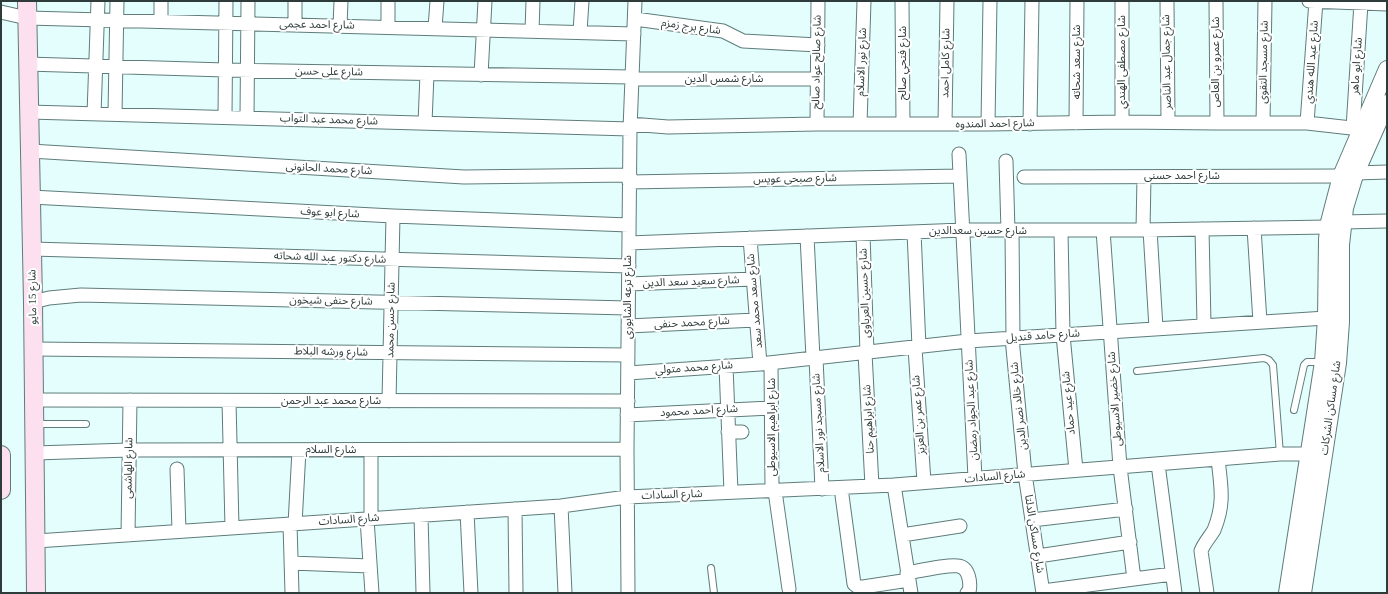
<!DOCTYPE html>
<html>
<head>
<meta charset="utf-8">
<style>
	body { margin:0 }
	#map { position:relative; width:1388px; height:594px; overflow:hidden; background:#e3fefc; font-family:"Times New Roman",serif }
	canvas { display:block }
	.frame { position:absolute; inset:0; border:2px solid #2e3b3a; pointer-events:none }
</style>
</head>
<body>
<div id="map">
<canvas width="1388" height="594"></canvas>
<div class="frame"></div>
</div>
<script>
const ctx = document.querySelector('canvas').getContext('2d');
ctx.lineJoin = 'round';
function strokePath(path, color, width, dash) { ctx.strokeStyle = color; ctx.lineWidth = width; ctx.lineCap = dash ? 'butt' : 'round'; ctx.setLineDash(dash || []); ctx.stroke(path); }
function write(font, color, halo, rows, align = 'center') {
  ctx.font = font + ' "Times New Roman","Noto Sans Arabic",serif'; ctx.lineWidth = 4; ctx.setLineDash([]); ctx.textBaseline = 'middle'; ctx.strokeStyle = halo; ctx.fillStyle = color; for (const [text, x, y, turn = 0] of rows) {
    ctx.save(); ctx.translate(x, y); ctx.rotate((+turn || 0) * Math.PI / 180); ctx.textAlign = isNaN(turn) ? turn : align; if (halo) ctx.strokeText(text, 0, 0); ctx.fillText(text, 0, 0); ctx.restore();
  }
}
const service = new Path2D(`
	M1137,371L1264,358L1269,360L1273,365L1280,454
	M1294,410L1304,365L1307,362H1323
	M36,424H86
	M711,568L714,593`);
const minor = new Path2D(`
	M902,1L903,124
	M1122,1V122
	M1167,1L1168,122
	M1216,1L1217,123
	M1309,1L1387,4
	M1,12L27,18L634,34
	M635,19L723,31L743,41L818,45
	M161,21V1
	M295,25V1
	M340,26L341,1
	M388,27V1
	M435,28L437,1
	M532,31L533,1
	M580,32L582,1
	M27,64L225,70L631,77
	M481,75L485,1
	M631,79H817
	M29,112L630,129
	M94,114L98,1
	M115,114L117,1
	M225,117L226,1
	M247,118L248,1
	M425,123L427,74
	M1076,123L1077,1
	M1263,123L1265,1
	M1307,123L1316,1
	M630,124L668,127L817,124H988L1122,122L1217,123H1307L1360,129
	M817,124L818,1
	M860,124L864,1
	M945,124L947,1
	M988,124L990,1
	M1030,124L1032,1
	M1353,128L1361,3
	M30,151L464,177L630,175
	M959,154L975,478
	M1006,161L1008,231
	M1356,173L1387,172
	M1024,177L1341,176
	M629,182L960,176
	M31,197L393,216L629,225
	M1343,222L1387,221
	M1254,228L1260,322
	M1202,229L1204,325
	M1103,230L1120,467L1134,579
	M1143,230L1144,177
	M1150,230L1156,328
	M1012,231L1013,338
	M1061,231L1063,335L1076,470
	M914,232L919,347
	M863,234L867,353
	M807,236L813,358
	M750,238L760,364
	M629,243L963,230H1143L1328,227
	M32,249L629,266
	M629,284L753,279
	M33,302L49,298L81,295L628,308
	M628,326L756,320
	M1012,338L1025,474L1043,593
	M915,348L924,482
	M34,349L628,355
	M865,353L872,486
	M816,358L822,489
	M771,363L772,491
	M726,366L731,492
	M628,373L760,364L968,341L1326,318
	M34,400L628,401
	M229,401L232,528
	M389,401L393,216
	M627,415L771,408
	M728,432H742
	M35,453L129,450L627,449
	M1158,464L1175,593
	M177,469L179,531
	M894,485L911,593
	M841,488L854,584L858,587H863L909,580
	M775,491L789,589
	M561,506L565,593
	M515,509L516,593
	M467,512L471,593
	M421,515L423,593
	M371,518V450
	M367,519L372,593
	M1032,520L1126,509
	M290,524L292,593
	M295,524L299,450
	M128,535L130,400
	M902,535L960,526
	M36,541L561,506L627,497L894,485L1280,454H1308
	M1038,556L1130,542
	M291,563L370,566
	M907,573C919,571 948,564 958,566C969,567 971,583 969,592L967,593
	M1043,591L1172,574
	M628,593L627,449L630,129L635,1
	M1207,593L1201,551C1204,543 1210,537 1214,530C1225,503 1221,487 1218,459`);
const tertiary = new Path2D(`
	M1287,593L1323,362L1326,318L1327,239L1329,222L1341,176L1387,69
	M1303,593L1338,363L1341,322V245L1345,208L1355,175L1387,103`);
const secondary = new Path2D(`
	M27,1L33,302L36,593
	M1,455V490`);
strokePath(service, '#5f7c7b', 8);
strokePath(minor, '#5f7c7b', 15);
strokePath(tertiary, '#5f7c7b', 18);
strokePath(secondary, '#5f7c7b', 20);
strokePath(service, '#fff', 6);
strokePath(minor, '#fff', 13);
strokePath(tertiary, '#fff', 16);
strokePath(secondary, '#fce0ef', 18);
write('11px', '#2e3b3a', '#fff', [
	["شارع احمد عجمى",317,25,1],
	["شارع برج زمزم",691,27,8],
	["شارع صالح عواد صالح",817,62,-89],
	["شارع نور الاسلام",862,62,-88],
	["شارع سعد شحاته",1077,62,-90],
	["شارع مصطفى الهندي",1122,62,-90],
	["شارع جمال عبد الناصر",1167,62,-91],
	["شارع عمرو بن العاص",1216,62,-90],
	["شارع مسجد التقوى",1264,62,-89],
	["شارع عبد الله هندي",1312,62,-86],
	["شارع فتحي صالح",903,63,-90],
	["شارع كامل احمد",946,63,-89],
	["شارع ابو ماهر",1357,66,-86],
	["شارع على حسن",329,72,1],
	["شارع شمس الدين",724,79],
	["شارع محمد عبد التواب",329,120,2],
	["شارع احمد المندوه",995,124,-1],
	["شارع محمد الحانونى",329,169,3],
	["شارع احمد حسنى",1182,176],
	["شارع صبحى عويس",795,179,-1],
	["شارع ابو عوف",330,213,3],
	["شارع حسين سعدالدين",978,231],
	["شارع دكتور عبد الله شحاته",330,258,2],
	["شارع سعيد سعد الدين",691,282,-2],
	["شارع حسين العرباوى",865,293,-92],
	["شارع 15 مايو",33,297,-91],
	["شارع ترعه الشابورى",628,297,-90],
	["شارع حنفى شيخون",331,301,1],
	["شارع سعد محمد سعد",755,301,-95],
	["شارع حسن محمد",391,320,-89],
	["شارع محمد حنفى",692,323,-3],
	["شارع حامد قنديل",1043,336,-4],
	["شارع ورشه البلاط",331,352,1],
	["شارع محمد متولي",694,368,-4],
	["شارع خضير الاسيوطى",1115,399,-94],
	["شارع محمد عبد الرحمن",331,401],
	["شارع عيد حماد",1069,403,-95],
	["شارع خالد نصر الدين",1019,406,-96],
	["شارع مساكن الشركات",1331,408,-82],
	["شارع عبد الجواد رمضان",972,410,-93],
	["شارع احمد محمود",699,411,-3],
	["شارع عمر بن العزيز",919,415,-94],
	["شارع ابراهيم حنا",869,419,-93],
	["شارع مسجد نور الاسلام",819,423,-93],
	["شارع ابراهيم الاسيوطى",772,427,-90],
	["شارع السلام",331,450],
	["شارع الهاشمى",129,468,-89],
	["شارع السادات",995,477,-5],
	["شارع السادات",672,495,-2],
	["شارع السادات",349,520,-4],
	["شارع مساكن الدلتا",1034,534,81]
]);
</script>
</body>
</html>
